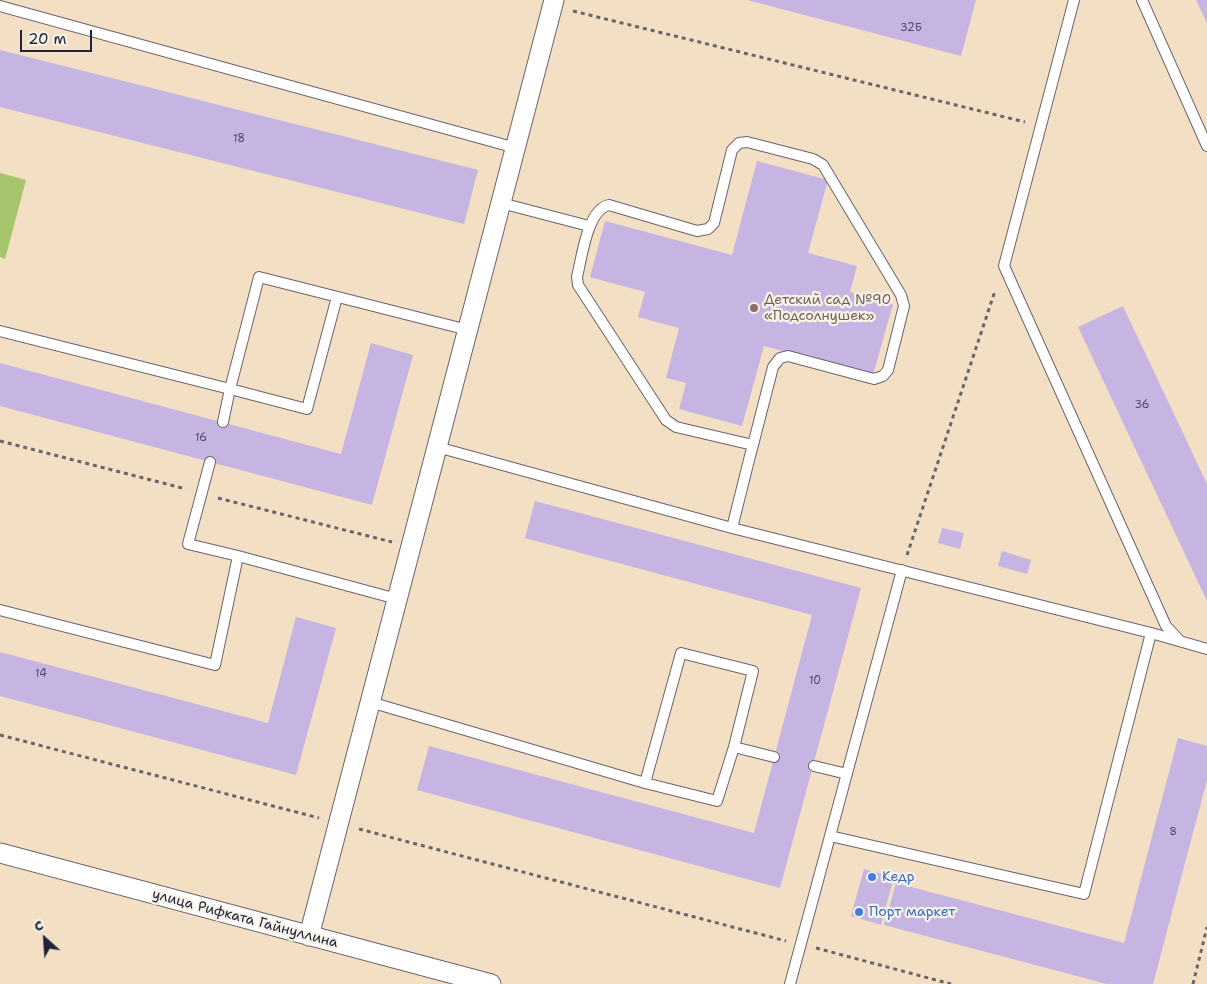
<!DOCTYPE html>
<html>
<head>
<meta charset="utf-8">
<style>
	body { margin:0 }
	#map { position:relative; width:1207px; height:984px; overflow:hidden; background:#f3dfc3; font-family:"Shantell Sans",sans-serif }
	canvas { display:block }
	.north { position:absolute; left:20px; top:914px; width:50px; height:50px; -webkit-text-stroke:4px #f7f3e8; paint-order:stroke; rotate:334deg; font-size:14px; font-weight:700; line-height:20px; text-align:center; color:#22223b }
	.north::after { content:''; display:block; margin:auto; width:18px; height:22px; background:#22223b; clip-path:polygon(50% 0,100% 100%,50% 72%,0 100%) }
	.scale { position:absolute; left:20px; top:30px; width:72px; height:22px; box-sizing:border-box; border:2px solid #22223b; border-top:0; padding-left:6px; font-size:15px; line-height:18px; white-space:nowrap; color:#22223b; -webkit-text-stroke:4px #f7f3e8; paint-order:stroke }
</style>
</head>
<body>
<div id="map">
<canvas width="1207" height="984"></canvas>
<div class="north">С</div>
<div class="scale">20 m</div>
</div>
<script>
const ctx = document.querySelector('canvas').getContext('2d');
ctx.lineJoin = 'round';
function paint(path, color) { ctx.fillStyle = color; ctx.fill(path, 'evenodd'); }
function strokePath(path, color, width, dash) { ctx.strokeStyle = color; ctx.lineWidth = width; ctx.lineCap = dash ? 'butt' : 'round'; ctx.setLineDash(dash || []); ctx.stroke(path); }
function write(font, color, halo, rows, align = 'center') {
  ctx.font = font + ' "Shantell Sans",sans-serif'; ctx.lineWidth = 4.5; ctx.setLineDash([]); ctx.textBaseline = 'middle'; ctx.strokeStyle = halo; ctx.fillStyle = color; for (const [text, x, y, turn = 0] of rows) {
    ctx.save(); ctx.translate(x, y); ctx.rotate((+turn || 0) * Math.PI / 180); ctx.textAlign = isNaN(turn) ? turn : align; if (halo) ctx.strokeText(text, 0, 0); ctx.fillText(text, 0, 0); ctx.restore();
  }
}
paint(new Path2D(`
	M0,173L26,180L5,259L0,257Z`), '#a6c56c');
paint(new Path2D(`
	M747,0H976L961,56Z
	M1196,0H1207V23Z
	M0,50L478,170L464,224L0,107Z
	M757,161L828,180L808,253L857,266L850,292L893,304L873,375L764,346L742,426L679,409L686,383L666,378L679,328L638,317L645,292L590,277L605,221L732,255Z
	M1123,306L1207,484V601L1078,327Z
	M371,343L413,355L372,505L0,406V363L341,454Z
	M535,501L861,588L780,888L417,790L429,746L754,833L812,615L525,538Z
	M942,528L964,533L960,549L938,543Z
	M1002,551L1031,560L1027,574L998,566Z
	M296,617L336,628L296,775L0,696V652L268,723Z
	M1178,738L1207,746V780L1153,984H1107L884,925L896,883L1124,943Z
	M864,869L894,877L881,925L851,916Z`), '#c6b5e2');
const lane = new Path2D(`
	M1074,0L1004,266L1166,626L1180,641
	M1142,0L1207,146
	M0,6L516,148
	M501,203L589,226
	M0,331L230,389L259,277L468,330
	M223,422L230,389L307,409L337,297
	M437,447L732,528L1151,633L1207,649
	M732,528L750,456L753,445L773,367L780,358L788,356L874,379L883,376L888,370L904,306L901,295L823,165L813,159L747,142L739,143L732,150L714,223L708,229L697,231L609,205C587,210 582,257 577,277L578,285L666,420L676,427L753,445
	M238,556L397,599
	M0,610L215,665L238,556L188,544L210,462
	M370,702L645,783L717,801L734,747L753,671L681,653L645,783
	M734,747L774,757
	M814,766L847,774
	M830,836L1084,894L1151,633
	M790,984L902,570`);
const street = new Path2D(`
	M0,853L491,984
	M309,936L554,0`);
strokePath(lane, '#6b646b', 12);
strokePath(street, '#6b646b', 21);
strokePath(new Path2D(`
	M573,11L1025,122
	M0,441L186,489
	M218,498L392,542
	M907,555L995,291
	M0,735L319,818
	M359,829L786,941
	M816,948L951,984
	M1193,984L1207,927`), '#6b646b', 3, [4, 4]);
strokePath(lane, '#fff', 10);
strokePath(street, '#fff', 19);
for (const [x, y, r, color] of [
	[754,308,5,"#8d6e63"],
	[872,877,5,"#3f7fe0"],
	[859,912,5,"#3f7fe0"]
]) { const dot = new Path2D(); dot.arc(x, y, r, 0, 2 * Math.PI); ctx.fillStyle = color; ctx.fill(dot); strokePath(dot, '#f7f3e8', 2); }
write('11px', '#4b4765', null, [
	["32Б",911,28],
	["18",239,139],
	["36",1142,405],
	["16",201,438],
	["14",41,674],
	["10",815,681],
	["8",1173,832]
]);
write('14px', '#785e54', '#f7f3e8', [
	["Детский сад №90",764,300],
	["«Подсолнушек»",764,316]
], 'left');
write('14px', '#366cbe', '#f7f3e8', [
	["Кедр",882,877],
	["Порт маркет",869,912]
], 'left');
write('14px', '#22223b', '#f7f3e8', [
	["улица Рифката Гайнуллина",245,919,15]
]);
</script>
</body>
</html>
